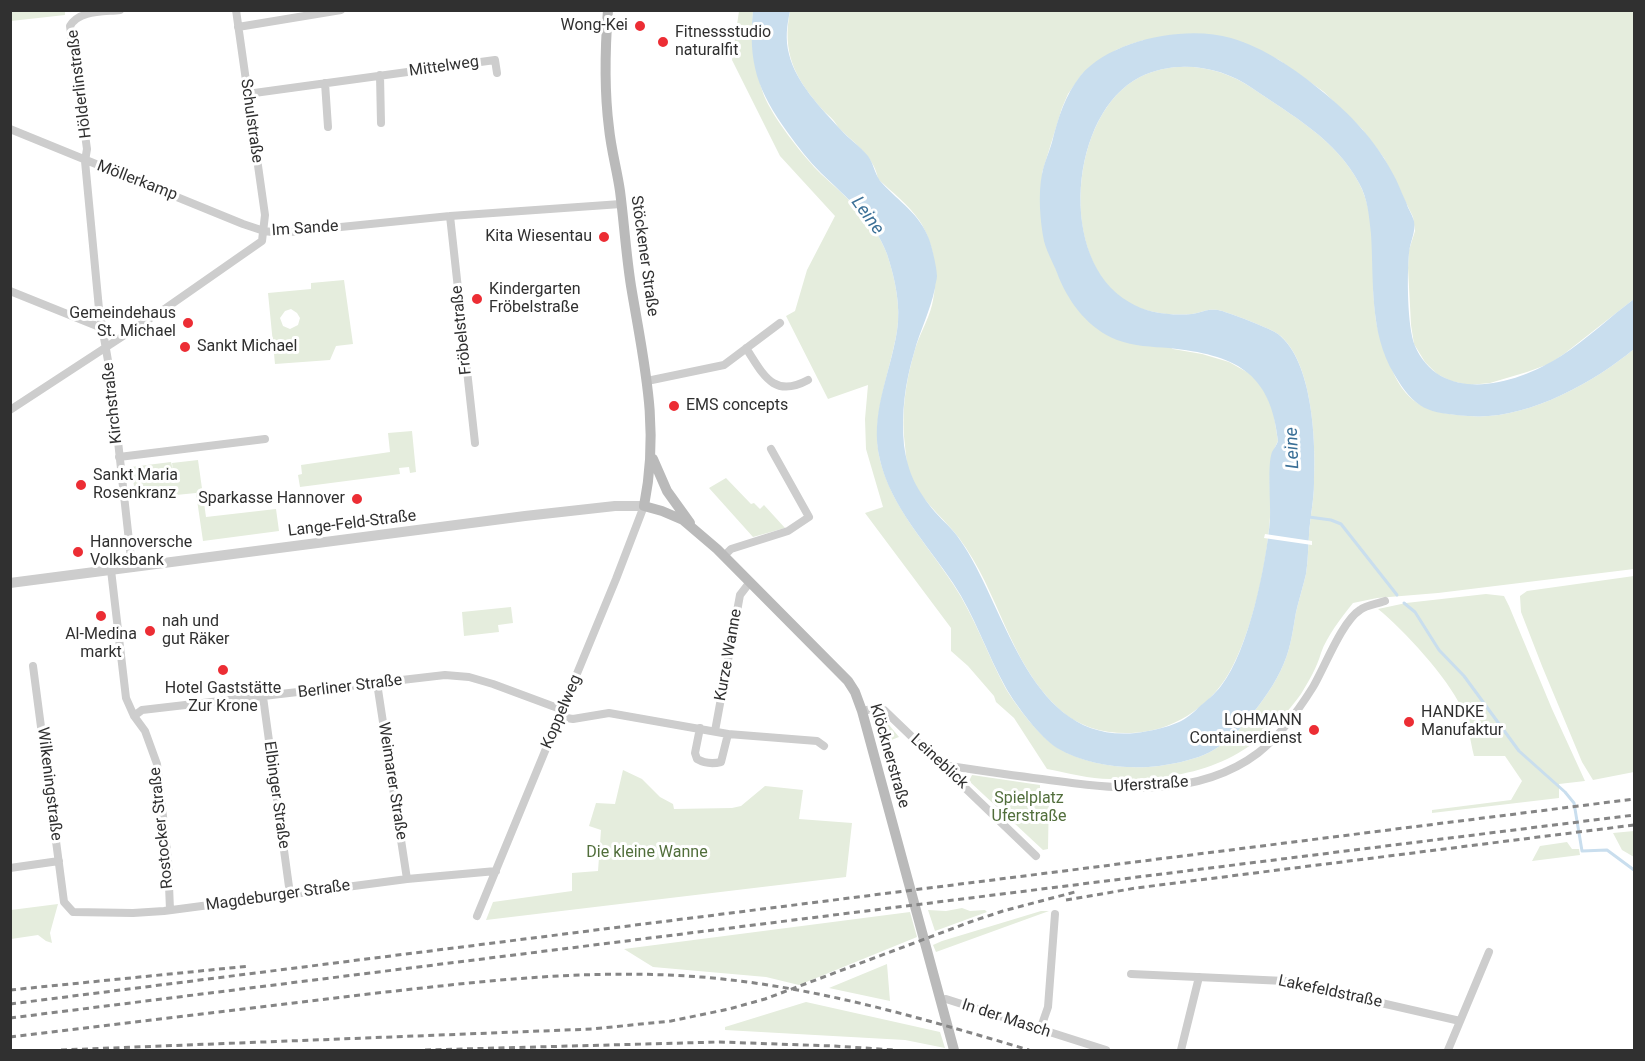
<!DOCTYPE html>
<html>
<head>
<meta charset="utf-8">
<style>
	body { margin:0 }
	#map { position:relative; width:1645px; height:1061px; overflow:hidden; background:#fff; font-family:Roboto,sans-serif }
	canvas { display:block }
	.frame { position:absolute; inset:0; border:12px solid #303030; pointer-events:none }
</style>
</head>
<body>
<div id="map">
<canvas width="1645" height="1061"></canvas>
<div class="frame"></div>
</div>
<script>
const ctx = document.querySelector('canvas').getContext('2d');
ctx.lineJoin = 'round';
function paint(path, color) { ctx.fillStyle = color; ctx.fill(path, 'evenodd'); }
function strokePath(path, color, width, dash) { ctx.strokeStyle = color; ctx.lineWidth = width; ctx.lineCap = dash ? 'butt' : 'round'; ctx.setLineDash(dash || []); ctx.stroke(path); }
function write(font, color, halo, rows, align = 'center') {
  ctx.font = font + ' Roboto,sans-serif'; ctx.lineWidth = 6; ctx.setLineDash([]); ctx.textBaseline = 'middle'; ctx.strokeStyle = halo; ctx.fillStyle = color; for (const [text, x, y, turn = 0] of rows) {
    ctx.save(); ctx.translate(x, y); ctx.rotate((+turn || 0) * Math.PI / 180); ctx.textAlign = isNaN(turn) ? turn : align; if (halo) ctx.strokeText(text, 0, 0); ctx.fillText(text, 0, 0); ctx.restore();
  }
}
paint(new Path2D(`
	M11,10L65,11V15L11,21Z
	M739,11H753C751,34 756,79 766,100C777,123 804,157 821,174C846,197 875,221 887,254C895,278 901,306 897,331C890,373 870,417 880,460C892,508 927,544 953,584C975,617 987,654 1006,689C1017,707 1040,737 1058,748C1086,765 1127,770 1159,766C1200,760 1223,751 1249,718C1262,702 1276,683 1284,663C1291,647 1293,629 1296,612C1299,599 1303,587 1306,574C1308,561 1308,548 1309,535C1310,517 1314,500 1314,483C1316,443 1313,360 1278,334C1272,329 1225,311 1218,310C1203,309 1206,312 1192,314C1172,316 1146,313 1129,303C1057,262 1069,113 1140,77C1176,59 1220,66 1252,88C1291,115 1336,139 1359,183C1379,221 1370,270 1375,312C1376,329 1383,346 1389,362C1404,404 1426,413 1468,416C1524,421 1592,384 1634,349V569L1438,593L1377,598L1353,603C1341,618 1327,636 1321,653C1317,667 1309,681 1301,694C1251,763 1193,781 1110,779C1090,779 1068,773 1047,769L1014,718L996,702L994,696L968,666L951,651V628L865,513L883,507L866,449L865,419L868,385L828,399L786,316L795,311L807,270L835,216L780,156L732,60Z
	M790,11H1634V299L1564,354L1549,364L1527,372L1490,383L1469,385L1451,381L1437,374L1425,362L1414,344L1411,325L1408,268L1409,250L1415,231L1413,217L1384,158L1362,129L1324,92L1279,60L1239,41L1144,40L1128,45L1116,50L1082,74L1068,94L1062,108L1042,173L1045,243L1061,281L1173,349L1202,354L1229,362L1254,376L1263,388L1273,410L1278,441C1276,446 1273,450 1272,455C1268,475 1271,497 1270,517C1267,564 1252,633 1229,673C1209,708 1171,732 1131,733C1104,734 1079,727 1059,709C1009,663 999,591 959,538C944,518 921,501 911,477C907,468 906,456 905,446C901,415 905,384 914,353C918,337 928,321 932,305C939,277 935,244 919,220C908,204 892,192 878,179C875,159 857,145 843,132C839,129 837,125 834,121C830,116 825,113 821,108C794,77 782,52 790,11Z
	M344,280L353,344L336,346L330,360L275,364L268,293L311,289V283ZM291,309L297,313L300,318L298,325L290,329L283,326L280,318L285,311Z
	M412,431L416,472L410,473L409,467L399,468L400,474L300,487L298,475L302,474L301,465L390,452L388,433Z
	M198,460L206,517L276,509L279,531L203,541L196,493L176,495L175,490L143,494L142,485L134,486L131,467L171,462L173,470L172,463Z
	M726,478L751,504L754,503L760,509L764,505L785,528L753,537L709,488Z
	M1634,576V773V772L1593,780L1582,762L1542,666L1521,612L1520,596L1527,591Z
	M1486,594L1504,596L1509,606L1552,709L1585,781L1559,784V798L1432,813V810L1511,800L1522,781L1505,756H1474C1470,740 1468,721 1461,707C1448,678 1403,629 1378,609L1406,603Z
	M511,607L513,623L498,625L499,632L464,636L462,612Z
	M880,714L899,737L881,744L873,717Z
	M623,770L642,779L660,797L673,804L674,809L732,808L741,806L765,786L803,790L799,819L852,823L846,877L486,920L493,902L572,891V873L598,871L601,830L589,826L596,803L615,804Z
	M972,775L1040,785V790L1049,792L1048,849L1043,850L969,781Z
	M1634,831V857L1622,850L1613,833Z
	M1567,842L1572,849H1579L1580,855L1532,861L1540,846Z
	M58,904L50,933L52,943L46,941L38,935L11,939V910Z
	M962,908L970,911L985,910L987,912L935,931L928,910L946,911Z
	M1041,911H1049L936,952L933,945L942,941Z
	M910,912L917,937L799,985L766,977L653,967L624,949Z
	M887,964L890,1001L829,988Z
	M806,1002L940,1032L945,1048L905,1040L725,1030V1027Z`), '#e5eddd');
paint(new Path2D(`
	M753,11H790C787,25 785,39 789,54C796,83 821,108 841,130C849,139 860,146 868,156C874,164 875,176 882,183C899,202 920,214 929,239C932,247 937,268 937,276C937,280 935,284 935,288C930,312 920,330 914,353C905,383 901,414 904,445C908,474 917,490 935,512C943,521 953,529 960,540C1007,607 1028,744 1136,733C1150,731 1166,728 1179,722C1186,719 1193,713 1198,708C1206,701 1215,694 1221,686C1249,650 1266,565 1270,520C1271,503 1267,465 1272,452C1274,448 1277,445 1278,441C1271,371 1234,355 1169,348C1152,347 1134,346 1117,340C1089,329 1070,304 1059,278C1055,266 1047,253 1044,241C1040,221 1038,194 1042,174C1044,163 1049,153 1052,142C1058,118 1065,95 1081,75C1112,39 1187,25 1231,38C1265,48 1295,69 1323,92C1349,113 1376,141 1392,172C1398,182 1401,192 1406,202C1408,209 1412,214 1414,221C1416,233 1410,241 1409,253C1407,275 1407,326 1415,346C1420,358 1430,370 1441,376C1477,396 1528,377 1561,356C1587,339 1610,317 1634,299V349C1592,384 1524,421 1468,416C1428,413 1415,410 1394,374C1369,332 1374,281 1371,234C1369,216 1368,199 1359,183C1336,139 1291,115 1252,88C1221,66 1176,59 1140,77C1069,113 1057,261 1129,302C1146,313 1172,316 1192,314C1206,312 1203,309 1218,310C1225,311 1272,329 1278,334C1313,361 1316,442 1314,483C1314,500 1310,517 1309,535C1308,548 1308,561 1306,574C1303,587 1299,599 1296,612C1293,629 1291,647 1284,663C1276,683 1262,702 1249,718C1223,751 1200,760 1159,766C1126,770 1086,765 1057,748C1040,737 1017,707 1006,688C987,654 975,616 953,583C927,544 891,507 880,460C869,415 890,375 897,331C901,306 895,278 887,254C875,221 846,197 821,173C809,161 798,147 788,133C757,90 748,63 753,11Z`), '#c9deee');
paint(new Path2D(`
	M1265,534L1312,541V545L1264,538Z`), '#fff');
strokePath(new Path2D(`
	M1309,517L1331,520L1341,524L1397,595
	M1404,603L1415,612L1439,650L1464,676L1519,751L1565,792L1574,803L1582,851L1607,850L1634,870`), '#c9deee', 3);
strokePath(new Path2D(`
	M120,10C104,12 79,10 70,26L87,149L85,161L99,309L111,378L132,568
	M238,27L341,10
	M380,75L381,123
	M325,83L328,127
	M247,94L495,60L497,73
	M10,129L243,224L264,231L281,233L450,216L621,204
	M450,216L475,443
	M10,291L102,328
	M746,348C763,374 773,399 808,380
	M647,381L724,365L780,323
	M10,410L166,308L262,241L265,215L236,10
	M119,457L265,439
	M724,556L731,549L788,531L809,517L771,449
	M111,570L126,698L134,716L145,731L157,764L168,860L170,910
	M33,666L64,902L73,912L133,913L164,911L407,879L496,871
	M377,683L407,879
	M263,697L290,894
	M862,711L878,708L884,710L1036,856
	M134,716L142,710L445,675L469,677L493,684L563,710
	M560,717L573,719L609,713L728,734L817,741L824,746
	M700,728L695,753L697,759C704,763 713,764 721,762L728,734
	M715,731L740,595L750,582
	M943,765C976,770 1009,775 1042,779C1114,789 1196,800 1258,753C1280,736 1298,711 1313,687C1324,669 1342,621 1360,610C1366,605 1377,604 1385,601
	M10,868L59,861
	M477,916L616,579L644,506
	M1131,974L1285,981L1460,1021
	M940,1000L946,999L1106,1050
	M1040,1030L1048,1007L1055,914
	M1181,1050L1199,977
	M1448,1050L1489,952`), '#cdcdcd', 8);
strokePath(new Path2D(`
	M10,583L525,516L615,506H644`), '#cdcdcd', 10);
strokePath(new Path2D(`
	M608,10C605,49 604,89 609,128C611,149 617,170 620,191C624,222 626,254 631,286C644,364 660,427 644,506L662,511L683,520L717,549L848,681L855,692L862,711L954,1050
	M653,459L667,491L690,523`), '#bababa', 10);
strokePath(new Path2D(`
	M1066,900L1136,888L1634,825
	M10,990L250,966
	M10,1004L1634,799
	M10,1018L1634,815
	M10,1037C127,1023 244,1009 360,995C475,982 585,968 701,977C814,986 921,1018 1029,1050
	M61,1050L592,1029L671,1021L729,1009L765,999L970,922L1003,911L1075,892
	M425,1050L719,1042L834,1046L895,1050`), '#858585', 3, [6, 4.5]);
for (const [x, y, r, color] of [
	[640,26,6,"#ec2d34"],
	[663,42,6,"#ec2d34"],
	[604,237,6,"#ec2d34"],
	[477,299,6,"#ec2d34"],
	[188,323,6,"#ec2d34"],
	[185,347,6,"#ec2d34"],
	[674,406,6,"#ec2d34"],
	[81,485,6,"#ec2d34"],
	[357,499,6,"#ec2d34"],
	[78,552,6,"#ec2d34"],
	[101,616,6,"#ec2d34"],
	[150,631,6,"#ec2d34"],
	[223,670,6,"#ec2d34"],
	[1409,722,6,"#ec2d34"],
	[1314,730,6,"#ec2d34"]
]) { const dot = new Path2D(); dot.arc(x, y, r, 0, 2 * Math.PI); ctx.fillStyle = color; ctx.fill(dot); strokePath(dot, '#fff', 2); }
write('16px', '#303030', '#fff', [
	["Wong-Kei",628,26,"right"],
	["Fitnessstudio",675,33],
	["naturalfit",675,51],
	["Kita Wiesentau",592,237,"right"],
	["Kindergarten",489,290],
	["Fröbelstraße",489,308],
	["Gemeindehaus",176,314,"right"],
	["St. Michael",176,332,"right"],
	["Sankt Michael",197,347],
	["EMS concepts",686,406],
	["Sankt Maria",93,476],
	["Rosenkranz",93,494],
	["Sparkasse Hannover",345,499,"right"],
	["Hannoversche",90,543],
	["Volksbank",90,561],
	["nah und",162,622],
	["gut Räker",162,640],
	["Al-Medina",101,635,"center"],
	["markt",101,653,"center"],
	["Hotel Gaststätte",223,689,"center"],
	["Zur Krone",223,707,"center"],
	["HANDKE",1421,713],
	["Manufaktur",1421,731],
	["LOHMANN",1302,721,"right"],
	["Containerdienst",1302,739,"right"]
], 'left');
write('16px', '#303030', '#fff', [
	["Mittelweg",444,67,-8],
	["Hölderlinstraße",80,84,-97],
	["Schulstraße",251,121,82],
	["Möllerkamp",137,181,21],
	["Im Sande",305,229,-4],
	["Stöckener Straße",644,256,82],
	["Fröbelstraße",462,330,-96],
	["Kirchstraße",113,403,-96],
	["Lange-Feld-Straße",352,524,-7],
	["Kurze Wanne",729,655,-80],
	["Berliner Straße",350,687,-7],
	["Koppelweg",562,712,-67],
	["Klöcknerstraße",889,756,74],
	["Leineblick",939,762,43],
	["Weimarer Straße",392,781,81],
	["Wilkeningstraße",49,784,83],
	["Uferstraße",1151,785,-4],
	["Elbinger Straße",276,795,82],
	["Rostocker Straße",162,828,-96],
	["Magdeburger Straße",278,896,-8],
	["Lakefeldstraße",1330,992,12],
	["In der Masch",1006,1019,18]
]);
write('16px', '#516e3b', '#fff', [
	["Spielplatz",1029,799],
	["Uferstraße",1029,817],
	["Die kleine Wanne",647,853]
]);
write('italic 18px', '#3a6f96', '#fff', [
	["Leine",867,216,54],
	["Leine",1293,448,-92]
]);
</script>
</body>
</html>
